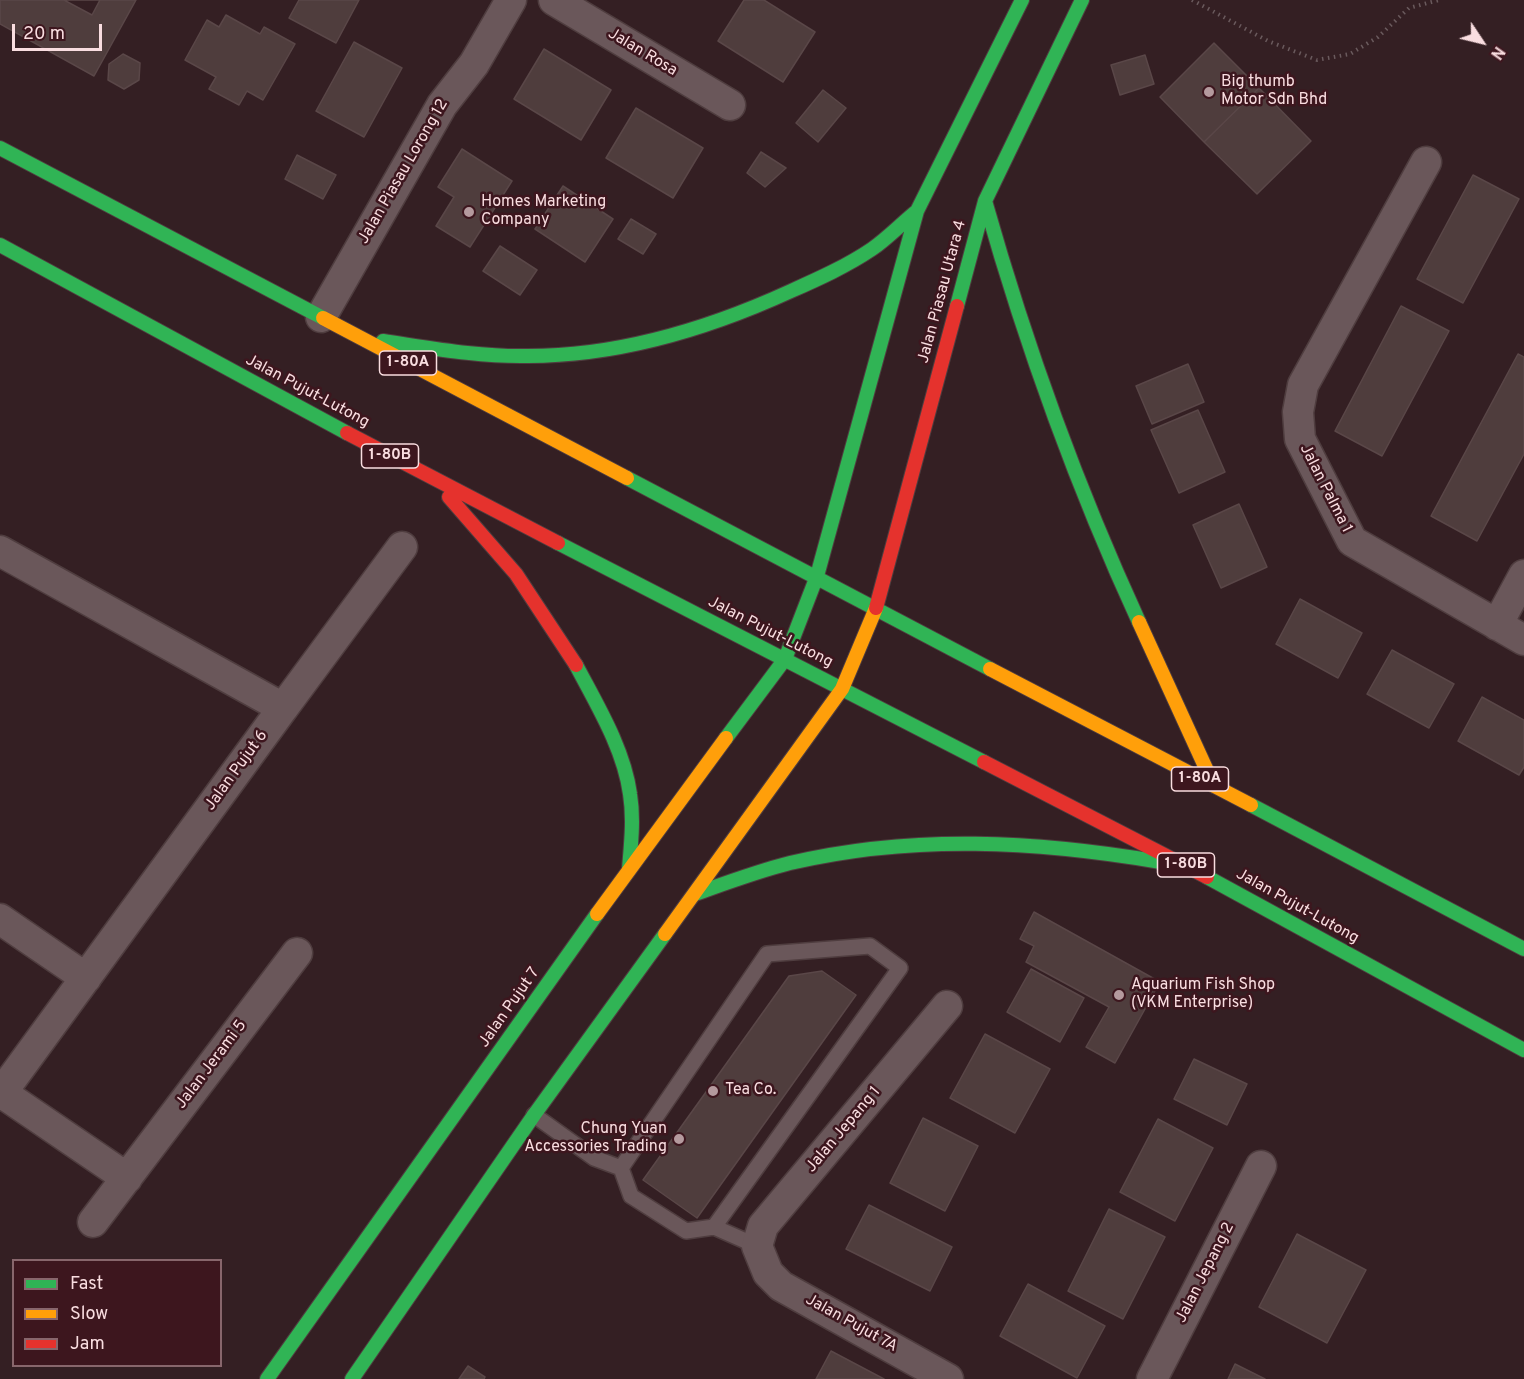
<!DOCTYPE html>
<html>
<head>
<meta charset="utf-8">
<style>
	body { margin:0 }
	#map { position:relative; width:1524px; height:1379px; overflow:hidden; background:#341f23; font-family:Overpass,sans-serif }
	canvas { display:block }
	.legend { position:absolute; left:12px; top:1259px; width:210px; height:108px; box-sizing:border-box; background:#3d161e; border:2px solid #88666c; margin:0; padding:8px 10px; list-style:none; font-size:18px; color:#f9dde0 }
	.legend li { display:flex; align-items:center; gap:12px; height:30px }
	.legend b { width:30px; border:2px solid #88666c }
	.north { position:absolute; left:1452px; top:12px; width:60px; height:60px; -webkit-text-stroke:4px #3d161e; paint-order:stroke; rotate:125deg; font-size:16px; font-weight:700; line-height:24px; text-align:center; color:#f9dde0 }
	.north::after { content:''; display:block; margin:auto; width:21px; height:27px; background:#f9dde0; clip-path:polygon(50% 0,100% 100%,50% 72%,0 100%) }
	.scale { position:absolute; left:12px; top:24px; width:90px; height:27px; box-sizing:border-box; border:3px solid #f9dde0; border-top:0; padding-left:8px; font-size:18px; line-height:21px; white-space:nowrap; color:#f9dde0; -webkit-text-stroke:4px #3d161e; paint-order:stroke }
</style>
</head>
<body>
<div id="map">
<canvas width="1524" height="1379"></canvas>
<ul class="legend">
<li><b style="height:8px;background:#30b455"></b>Fast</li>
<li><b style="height:8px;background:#ff9f0a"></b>Slow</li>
<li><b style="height:8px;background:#e5322d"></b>Jam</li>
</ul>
<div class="north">N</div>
<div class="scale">20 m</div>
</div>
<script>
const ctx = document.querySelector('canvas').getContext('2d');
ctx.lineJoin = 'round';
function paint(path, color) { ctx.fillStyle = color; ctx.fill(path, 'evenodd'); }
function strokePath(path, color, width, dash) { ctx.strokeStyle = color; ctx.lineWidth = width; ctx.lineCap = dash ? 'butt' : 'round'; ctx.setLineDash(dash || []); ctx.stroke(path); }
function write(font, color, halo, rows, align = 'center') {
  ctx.font = font + ' Overpass,sans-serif'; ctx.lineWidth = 5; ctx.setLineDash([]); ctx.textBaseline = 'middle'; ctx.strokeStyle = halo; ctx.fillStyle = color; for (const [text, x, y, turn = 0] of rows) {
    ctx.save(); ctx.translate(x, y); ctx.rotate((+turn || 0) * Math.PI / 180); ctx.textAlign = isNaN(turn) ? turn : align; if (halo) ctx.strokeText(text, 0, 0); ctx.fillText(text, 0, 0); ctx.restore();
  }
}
const building = new Path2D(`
	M0,0H136L94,76L0,24Z
	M64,0H100L92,15Z
	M299,0H359L336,43L289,18Z
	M744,0H764L815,32L783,82L718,41Z
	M226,15L260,34L264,27L295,44L263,100L247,91L239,105L209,89L216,77L185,60L207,20L219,27Z
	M354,42L402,68L364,137L316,111Z
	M1214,43L1259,88L1204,142L1160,97Z
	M544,49L611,90L581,140L514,99Z
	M123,54L140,63L139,80L124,89L108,80L109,64Z
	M1145,55L1154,84L1120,95L1111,65Z
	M1259,88L1311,141L1257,194L1204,142Z
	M823,90L846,108L818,142L796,123Z
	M636,108L703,148L673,198L606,158Z
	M462,149L512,181L470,247L436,226L454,197L438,187Z
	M761,152L786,168L765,187L747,173Z
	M297,155L336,175L323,199L285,179Z
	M1473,175L1519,199L1463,303L1417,279Z
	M563,186L613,219L585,262L535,229Z
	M631,219L656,234L643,254L618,239Z
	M500,246L537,270L520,295L483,271Z
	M1401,306L1449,331L1382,456L1335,431Z
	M1518,354L1524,357V454L1477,541L1431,516Z
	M1188,364L1204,402L1152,424L1136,386Z
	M1198,410L1225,472L1179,493L1151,430Z
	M1239,504L1267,567L1221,588L1193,525Z
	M1300,599L1362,633L1338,678L1276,644Z
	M1392,650L1454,684L1429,728L1367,694Z
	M1482,697L1524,720V767L1519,775L1458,741Z
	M1034,912L1160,982L1115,1063L1086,1047L1109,1007L1026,962L1034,946L1020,939Z
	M1031,969L1084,998L1060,1042L1007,1012Z
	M822,971L856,995L697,1218L643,1180L789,976Z
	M985,1034L1050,1069L1015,1133L950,1098Z
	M1194,1059L1247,1084L1227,1125L1174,1099Z
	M923,1118L978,1146L945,1211L890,1183Z
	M1158,1119L1213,1148L1175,1221L1120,1192Z
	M869,1205L952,1247L930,1291L846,1249Z
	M1109,1209L1165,1237L1123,1319L1068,1291Z
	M1297,1234L1366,1270L1327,1343L1259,1307Z
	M1028,1284L1105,1326L1077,1378L1000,1336Z
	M831,1351L884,1379H816Z
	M1235,1364L1265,1379H1228Z
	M468,1366L485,1377L484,1379H459Z`);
paint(building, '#4f3d3d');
strokePath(building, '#5a4748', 1.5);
const lane = new Path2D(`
	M870,946L900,968L714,1227L686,1231L631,1196L621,1168L767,954Z
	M534,1115L594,1158L621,1168
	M714,1227L757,1246`);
const street = new Path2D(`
	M554,0L730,105
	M1426,162L1303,385L1298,412L1300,439L1352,541L1524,640
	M321,317L442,105L474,64L511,0
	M0,551L283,708L0,1095
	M1497,625L1524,575
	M283,708L402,547
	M0,919L86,978
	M947,1006L763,1226L757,1246L768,1273L781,1286L948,1379
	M2,1093L127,1178
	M93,1222L297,953
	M1152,1379L1261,1166`);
const fast = new Path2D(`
	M0,148L323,318
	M985,201C1026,346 1076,485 1139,622
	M0,245L347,433
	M957,306L985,201L1082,0
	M383,341C431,348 479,357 528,356C620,356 708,329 791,291C818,279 847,266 872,249C888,238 902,223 917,211
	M627,478L990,669
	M558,543L984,762
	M817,576L917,211L1022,0
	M576,665C597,705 624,749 630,794C634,819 631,844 629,869
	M726,738L785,659L817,576
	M1251,805L1524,949
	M1207,877L1524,1050
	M695,894C726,883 758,871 790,863C914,834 1037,841 1161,862
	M267,1379L597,914
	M352,1379L534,1115L665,934`);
const slow = new Path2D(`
	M323,318L627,478
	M1139,622L1214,786
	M990,669L1251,805
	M597,914L726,738
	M665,934L842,689L876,608`);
const jam = new Path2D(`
	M347,433L558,543
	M449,497L516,574L576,665
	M876,608L957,306
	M984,762L1207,877`);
strokePath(lane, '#4f3d3f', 18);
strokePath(street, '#4f3d3f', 33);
strokePath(fast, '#4f3d3f', 16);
strokePath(slow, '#4f3d3f', 16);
strokePath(jam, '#4f3d3f', 16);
strokePath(new Path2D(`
	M1192,0L1268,41L1317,60L1350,54L1378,37L1409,8L1439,0`), '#6a5a5d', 4, [1.5, 4.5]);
strokePath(lane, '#6a575a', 15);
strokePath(street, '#6a575a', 30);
strokePath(fast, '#30b455', 14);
strokePath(slow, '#ff9f0a', 14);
strokePath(jam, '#e5322d', 14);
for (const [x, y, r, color] of [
	[1209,92,6,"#b49a9e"],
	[469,212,6,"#b49a9e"],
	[1119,995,6,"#b49a9e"],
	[713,1091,6,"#b49a9e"],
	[679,1139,6,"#b49a9e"]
]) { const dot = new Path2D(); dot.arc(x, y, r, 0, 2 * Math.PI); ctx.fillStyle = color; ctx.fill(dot); strokePath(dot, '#3d161e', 2); }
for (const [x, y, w] of [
	[408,363,57],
	[390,456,57],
	[1200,779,57],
	[1186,865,57]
]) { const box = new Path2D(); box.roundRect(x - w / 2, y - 12, w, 24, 4.5); ctx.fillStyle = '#3d161e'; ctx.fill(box); strokePath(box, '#f9dde0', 1.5); }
write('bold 15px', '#f9dde0', null, [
	["1-80A",408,363],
	["1-80B",390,456],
	["1-80A",1200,779],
	["1-80B",1186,865]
]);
write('16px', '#f9dde0', '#3d161e', [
	["Jalan Rosa",642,53,31],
	["Jalan Piasau Lorong 12",404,172,-60],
	["Jalan Piasau Utara 4",943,292,-75],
	["Jalan Pujut-Lutong",307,392,28],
	["Jalan Palma 1",1325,489,63],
	["Jalan Pujut-Lutong",770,633,27],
	["Jalan Pujut 6",237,771,-54],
	["Jalan Pujut-Lutong",1297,907,29],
	["Jalan Pujut 7",510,1008,-55],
	["Jalan Jerami 5",212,1065,-53],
	["Jalan Jepang 1",844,1130,-50],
	["Jalan Jepang 2",1206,1273,-63],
	["Jalan Pujut 7A",851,1324,29]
]);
write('16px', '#f9dde0', '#3d161e', [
	["Big thumb",1221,83],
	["Motor Sdn Bhd",1221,101],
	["Homes Marketing",481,203],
	["Company",481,221],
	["Aquarium Fish Shop",1131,986],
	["(VKM Enterprise)",1131,1004],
	["Tea Co.",725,1091],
	["Chung Yuan",667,1130,"right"],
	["Accessories Trading",667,1148,"right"]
], 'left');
</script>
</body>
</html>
